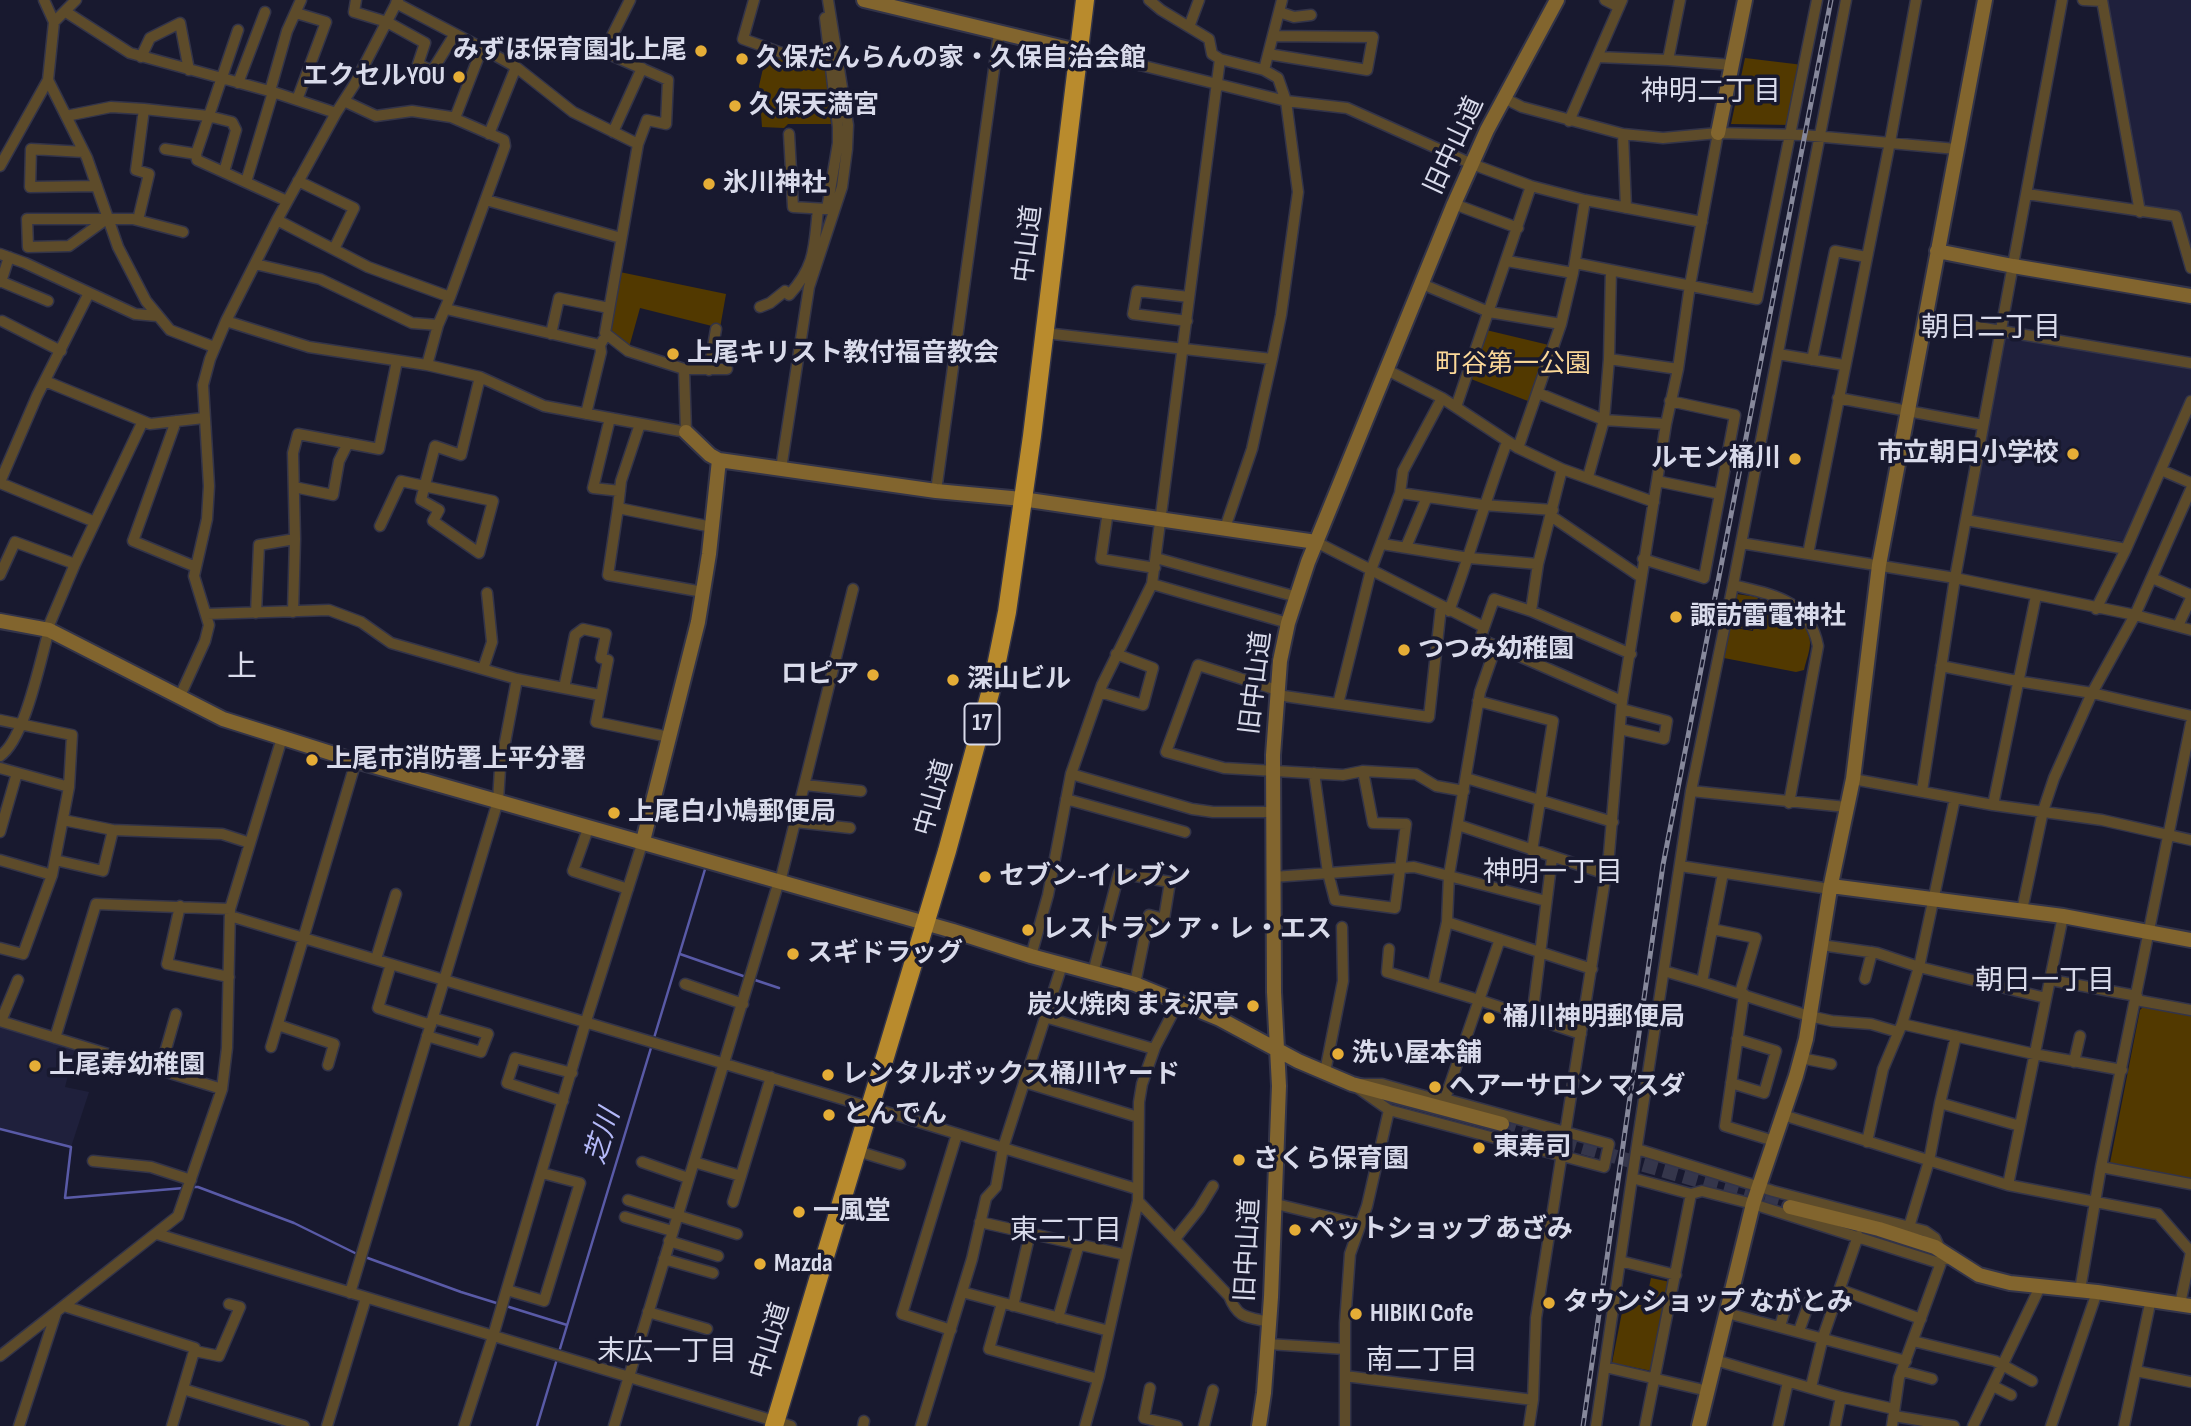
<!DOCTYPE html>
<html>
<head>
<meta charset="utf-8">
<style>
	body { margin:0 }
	canvas { display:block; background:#18192f }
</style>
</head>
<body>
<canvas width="2191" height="1426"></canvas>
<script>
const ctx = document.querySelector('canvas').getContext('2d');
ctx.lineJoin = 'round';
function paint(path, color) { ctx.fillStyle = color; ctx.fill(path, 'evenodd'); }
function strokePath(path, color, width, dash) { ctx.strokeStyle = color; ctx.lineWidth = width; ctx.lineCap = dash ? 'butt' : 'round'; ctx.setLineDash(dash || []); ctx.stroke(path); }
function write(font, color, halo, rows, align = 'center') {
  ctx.font = font + ' "Sofia Sans Condensed","Noto Sans JP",sans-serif'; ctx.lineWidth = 7; ctx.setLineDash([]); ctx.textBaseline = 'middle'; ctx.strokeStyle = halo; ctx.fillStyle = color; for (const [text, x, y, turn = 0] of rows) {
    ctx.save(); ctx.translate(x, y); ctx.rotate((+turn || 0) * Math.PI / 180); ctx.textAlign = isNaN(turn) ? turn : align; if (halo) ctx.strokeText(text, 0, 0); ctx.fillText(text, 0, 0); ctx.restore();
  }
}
paint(new Path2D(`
	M2105,0H2191V260L2176,212L2144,207Z
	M2007,336L2191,368V395L2128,538L2123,541L1973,516L1971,512L2003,339Z
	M0,1021L76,1044L65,1087L89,1092L71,1147L0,1129Z`), '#1f203c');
paint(new Path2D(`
	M767,51L806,65L826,67L831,124H788L784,128L762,127L759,86Z
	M1745,58L1803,65L1792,125L1731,124Z
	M615,271L726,294L720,328L640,308L628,351L606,336Z
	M1486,330L1553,346L1533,403L1471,379Z
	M1736,594L1758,597L1752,630L1729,626Z
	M1761,595C1778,601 1811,622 1810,643C1810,651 1806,661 1804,670L1796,672L1724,658L1729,627L1753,631Z
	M2145,1005L2191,1014V1180L2110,1163L2140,1010Z
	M1651,1278L1670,1282L1652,1371L1612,1363L1624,1302L1645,1306Z`), '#523900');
strokePath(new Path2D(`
	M680,954L746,977
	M752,979L779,988
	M0,1129L71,1147L65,1198L184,1188
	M191,1187H198L294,1223L359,1255
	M365,1257L461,1292L567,1325
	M559,1352L706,866
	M537,1426L557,1359`), '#595aa7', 2.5);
strokePath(new Path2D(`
	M1502,1124L1790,1207`), '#35364b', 14, [14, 7]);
const street = new Path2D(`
	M44,0L54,22
	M356,0L354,12L387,22L425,43L418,64L432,71L455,34
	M754,0L743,39L804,61L830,60
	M1605,0L1619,7
	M2083,0L2102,1
	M2102,0L2140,212
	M396,3L482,48L455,118
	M66,12L130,53L273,92L246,182
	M1279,12L1294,17L1311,15
	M296,13L326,22L297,100
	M1189,27L1199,0
	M482,48L516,67L573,112L638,144
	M1268,54L1367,70L1373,37L1273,36
	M1079,55L1140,65L1286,101L1347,108L1472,164L1531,186L1585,200L1702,222
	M141,57L150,38L180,23L189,70
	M1598,57L1668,60L1733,65
	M1220,59L1264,70L1278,78L1286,101L1298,192L1281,315L1272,359L1252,449L1225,528
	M1668,60L1680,0
	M1264,70L1282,0
	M48,80L87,158L118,247L146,301L170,330L214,347
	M238,83L265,12
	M270,91L287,31L301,0
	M273,92L336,113
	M1504,98L1522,107L1623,134L1663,138L1718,133L1803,135L1956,149
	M344,101L376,116L412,111L451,117L504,140L505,146L450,297L438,325L427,365
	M144,109L208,116L232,122L236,130L224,172
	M66,116L111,107L144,109L136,170L149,174L138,220
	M1569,121L1622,0
	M613,132L642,68
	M489,134L516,67
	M789,134L793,207L827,209L838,143V127L825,18
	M1623,134L1626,208
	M165,149L196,154L197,160L287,201
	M84,152L31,149L30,187L97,186
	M196,154L238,30
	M0,166L48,80L54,22L76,0
	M298,181L354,208L334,249
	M2027,194L2176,216L2191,268
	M486,200L621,238
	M1454,204L1518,228
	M108,218L69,246L28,247L27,219H133L183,232
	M277,220L368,267L450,297
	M0,254L25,263L135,314L157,316
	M1507,261L1573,273
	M1575,263L1757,299L1817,0
	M255,264L320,279L412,323L438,325
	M0,281L48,301
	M1,282L9,257
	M1422,284L1489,312L1561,324
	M760,307L770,303L785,291L789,295C816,266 814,246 818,209
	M446,309L600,345
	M1925,318L2191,363
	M2,321L61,351
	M226,321L309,347L427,365L480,377L544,406L686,432L684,369L628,351L605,333L638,144L647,120L666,124L668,80L604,52L630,0
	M1187,321L1133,314L1137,291L1189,297
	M1045,333L1272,359
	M551,334L559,298L609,308
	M1778,354L1844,365
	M1609,359L1678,369
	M1812,360L1835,251L1866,257
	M684,369H727
	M709,370L716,329
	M1387,370L1442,398L1518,448L1562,469L1654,502
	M45,381L150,424L204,418
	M1538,393L1604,420L1666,424
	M1838,398L1983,425
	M1456,407L1531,186
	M586,414L601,352L600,345L603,340
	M610,418L593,488L620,491
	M176,421L133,541L196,567
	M640,424L621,481L618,508L712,527
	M1518,448L1561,324L1573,273L1585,200
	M781,469L809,287L842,187L847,149L848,125L828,0
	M2161,470L2191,483
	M1588,477L1604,420L1609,359L1611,270
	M1657,481L1720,494
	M0,482L37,396L89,293
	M0,483L95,522
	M294,487L333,495L339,461L348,443
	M936,491L999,33
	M1400,493L1483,505L1553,510
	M618,508L608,575L703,592
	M1108,511L1101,559L1155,568
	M1551,516L1641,577
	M1966,520L2126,549
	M380,526L401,481L493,501L479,553L433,521L439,510L421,500L435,446L461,455L480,377
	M1316,542L1484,627
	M1741,543L1955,578L2135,615L2191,630
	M1382,544L1469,558L1538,564
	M1406,547L1427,497
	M1808,554L1890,142L1916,0
	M1156,558L1297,597
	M1643,559L1704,578L1735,415L1670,401
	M0,575L15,542L75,564
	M2152,578L2191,595
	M1152,584L1288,623
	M1733,585C1774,595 1809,600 1818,646L1789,803
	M2096,609L2126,549L2191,401
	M1449,611C1470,555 1486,498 1507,442
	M1531,611L1538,564L1562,469
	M293,612L295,539L293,453L298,434L379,449L397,361
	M256,613L259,545L295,539
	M207,614L329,610L361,622L391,643L517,679L600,695
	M2178,626L2191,598
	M47,630L75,564L143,421
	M1941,666L2017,681L2092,693L2191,716
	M483,669L492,642L487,593
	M564,688L575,635L583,629L606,634L601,658L608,660L596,722L669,737
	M1277,690L1198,665L1166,752L1224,768L1343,775L1363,771L1416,774L1436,786L1464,791
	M1100,692L1143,705L1153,668L1116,654
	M1277,695L1429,717L1441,607
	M180,696L205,641L209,625L194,576L207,519L209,486L203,385L210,359L226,321L277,220L336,113L354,85L398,0
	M1478,701L1553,721L1532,851
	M1622,701L1480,639L1494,599L1531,611L1631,654
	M1338,704L1371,570L1400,493L1403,471L1442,398
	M0,720L72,735L69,787L52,875L23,954L0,948
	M1620,729L1664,739L1667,721L1622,709
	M0,756C25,739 40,661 49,630
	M0,768L69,787
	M1314,773L1328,873L1335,900L1395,908L1406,824L1373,823L1363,771
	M1071,774L1192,809L1213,812H1274
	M1466,778L1613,822
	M1853,779L1993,805L2102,820L2191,840
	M805,785L861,791
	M1691,791L1846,807
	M1922,791L1955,578L2062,0
	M1066,799L1185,832
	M1993,805L2036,596
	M63,820L113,830L222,834L250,843
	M795,822L850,828
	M1458,825L1606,874
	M589,826L573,871L628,889
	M0,832L17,773
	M0,860L52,875
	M55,860L103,871L113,830
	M1680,866L1830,889
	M1273,877L1414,867L1546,901
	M780,882L853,589
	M180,906L167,964L229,977
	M2022,910L2043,811L2054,778L2092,693L2135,615L2191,489
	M230,916L859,1104
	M1447,922L1592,969
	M1712,929L1756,938L1740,993
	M1821,945L1877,953L1919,967L2046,998
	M1389,949L1387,972L1479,1000L1581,1034
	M1031,956L1048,895L1071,774L1102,685L1152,584L1220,59L1212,54L1209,39L1161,10L1149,0
	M376,959L396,894
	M391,964L378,1008L431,1025
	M1664,971L1702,982L1723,873
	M1093,973L1119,873L1170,882L1164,919L1149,915L1135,984
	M1865,979L1872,952
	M2051,980L2137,996
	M1702,982L1809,1016L1832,1021L1871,1024L1898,1032
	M685,984L743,1004
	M1433,985L1447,922L1449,875L1480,692L1496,646
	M1744,994L1725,1126L1774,1141
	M2136,1000L2191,1010
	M1045,1017L1154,1049
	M1532,1018L1552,858
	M0,1021L222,1089
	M1,1021L18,980
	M1902,1024L2034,1054L2122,1070
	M278,1025L334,1044L328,1065
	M427,1036L481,1052L488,1034L433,1018
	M55,1038L96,904L230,909
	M271,1047L356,761
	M1801,1058L1831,1064
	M2074,1062L2080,1036
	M160,1070L176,1014
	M1325,1072L1343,981L1342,927
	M1024,1082L1138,1117
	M1731,1083L1764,1093L1776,1051L1737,1039
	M1352,1084H1382L1428,1097L1445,1099L1609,1144L1604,1167L1389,1110Z
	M1445,1099L1500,939
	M563,1101L507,1083L515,1058L572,1073
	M1940,1103L2020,1126L2008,1185
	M870,1107L1137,1189
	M1783,1115L2008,1185L2158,1214L2191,1252
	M2020,1126L2063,916
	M1867,1142L1883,1069L1902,1024L1919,967L1955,798
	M1637,1149L1773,1191L1925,1231L1935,1238L1941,1251
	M857,1151L900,1164
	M93,1161L151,1167L191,1180
	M642,1162L688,1178
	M694,1162L741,1176
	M2101,1167L2191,1184
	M1632,1178L1691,1194L1702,1191L1753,1204L1936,1262L1950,1258
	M628,1200L737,1234
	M1138,1201L1229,1296C1238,1319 1247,1317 1270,1322
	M733,1202L771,1077
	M1276,1204L1359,1224
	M625,1217L672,1231
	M980,1222L1126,1255
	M1909,1227L1929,1161L1940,1103L1956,1036
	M157,1234L791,1426
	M1175,1239L1199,1209L1213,1186
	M669,1241L718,1256
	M664,1259L713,1273
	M1620,1261L1676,1275
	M507,1290L544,1301L580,1183L542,1173
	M1841,1290L1921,1319
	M2080,1290L2101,1167L2191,723
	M962,1292L1109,1331
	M350,1293L498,801L500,769L517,679
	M1002,1303L989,1349L1098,1379
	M2180,1304L2191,1252
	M64,1306L195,1348L172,1426
	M1013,1306L1030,1233
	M648,1312L707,1329
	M1727,1313L1906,1361
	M1058,1318L1079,1244
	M1780,1326L1790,1294
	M951,1330L902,1314L957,1134
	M1799,1331L1810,1300
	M1913,1341L1995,1361L2032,1381
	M1268,1344L1345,1349
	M195,1351L219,1356L240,1307L229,1304
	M0,1356L178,1216L222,1089L227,1048L230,909L282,738
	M1715,1360L1841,1397L1894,1409
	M1605,1367L1708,1391
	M1902,1371L1932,1379
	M2136,1371L2191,1382
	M1345,1376L1533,1400
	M1993,1386L2011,1395
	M1811,1387L1823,1337L1858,1236
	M1150,1388L1144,1418L1177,1426
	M183,1389L304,1426
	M1894,1416L1954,1426
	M19,1426L56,1313
	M327,1426L366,1298
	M464,1426L493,1336L586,1021L643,841
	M614,1426L779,881
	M863,1426L864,1421
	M921,1426L972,1259L986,1198L996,1187L1003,1148L1062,965
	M1085,1426L1099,1376L1138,1201L1139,1102L1142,1084L1155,1047L1179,1001
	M1204,1426L1213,1390
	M1345,1426V1323L1350,1254L1367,1206L1389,1110
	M1529,1426L1533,1400L1536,1318L1609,854L1622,701L1666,424L1678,369L1690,285L1718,133
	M1596,1426L1632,1178L1691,791L1733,585L1846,0
	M1645,1426L1691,1194
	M1778,1426L1788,1382
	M1835,1426L1841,1397
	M1892,1426L1899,1378L1942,1260
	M1973,1426L2040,1287
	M2051,1426L2097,1292
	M2124,1426L2151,1299`);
const secondary = new Path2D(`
	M864,0L1069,49
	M1718,133L1745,0
	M1937,251L2013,266L2191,296
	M686,432L710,455L719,460L936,491L1022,499L1316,542
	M0,621L49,630L223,719L356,761L953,931L1031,956L1135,984L1220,1019L1298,1061L1352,1084L1502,1124
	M643,841L698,622L709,554L719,460
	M1831,886L2063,916L2191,940
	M1790,1207L1879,1229L1935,1247L1979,1275L2010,1283L2097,1292L2191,1306
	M1259,1426L1264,1393L1271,1297L1279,1086L1274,992L1273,755L1280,661L1288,623L1308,562L1454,204L1487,130L1557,0
	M1699,1426L1753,1204L1796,1076L1806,1039L1830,889L1853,779L1879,565L1985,0`);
const highway = new Path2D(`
	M774,1426L947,851L992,686L1007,612L1032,436L1085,0`);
strokePath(street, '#333449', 13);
strokePath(secondary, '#333449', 18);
strokePath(highway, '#333449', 21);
strokePath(street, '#5d4b2a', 10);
strokePath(secondary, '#82652e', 14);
strokePath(highway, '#b98b2d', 18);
const rail = new Path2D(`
	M1583,1426L1663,865L1831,0`);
strokePath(rail, '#86889b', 5);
strokePath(rail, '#18192f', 2.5, [8]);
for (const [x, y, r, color] of [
	[701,51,7,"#e5ad36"],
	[742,59,7,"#e5ad36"],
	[459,77,7,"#e5ad36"],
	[735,106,7,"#e5ad36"],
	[709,184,7,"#e5ad36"],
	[673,354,7,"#e5ad36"],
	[2073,454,7,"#e5ad36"],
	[1795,459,7,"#e5ad36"],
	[1676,617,7,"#e5ad36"],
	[1404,650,7,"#e5ad36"],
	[873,675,7,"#e5ad36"],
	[953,680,7,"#e5ad36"],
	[312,760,7,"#e5ad36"],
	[614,813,7,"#e5ad36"],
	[985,877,7,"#e5ad36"],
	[1028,930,7,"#e5ad36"],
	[793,954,7,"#e5ad36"],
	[1253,1006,7,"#e5ad36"],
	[1489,1018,7,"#e5ad36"],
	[1338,1054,7,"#e5ad36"],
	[35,1066,7,"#e5ad36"],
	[828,1075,7,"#e5ad36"],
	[1435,1087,7,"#e5ad36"],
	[829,1115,7,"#e5ad36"],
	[1479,1148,7,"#e5ad36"],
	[1239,1160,7,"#e5ad36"],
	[799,1212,7,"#e5ad36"],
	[1295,1230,7,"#e5ad36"],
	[760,1264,7,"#e5ad36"],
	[1549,1303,7,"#e5ad36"],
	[1356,1314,7,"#e5ad36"]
]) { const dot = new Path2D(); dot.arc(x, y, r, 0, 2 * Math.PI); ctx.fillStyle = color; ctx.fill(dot); strokePath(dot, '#18192f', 2.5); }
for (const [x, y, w] of [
	[982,724,35]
]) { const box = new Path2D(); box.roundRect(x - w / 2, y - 20.5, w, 41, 5); ctx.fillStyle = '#18192f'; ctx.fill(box); strokePath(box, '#d9dbeb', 2); }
write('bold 24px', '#d9dbeb', null, [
	["17",982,724]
]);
write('bold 26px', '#d9dbeb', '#18192f', [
	["みずほ保育園北上尾",687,51,"right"],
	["久保だんらんの家・久保自治会館",756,59],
	["エクセルYOU",445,77,"right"],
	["久保天満宮",749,106],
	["氷川神社",723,184],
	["上尾キリスト教付福音教会",687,354],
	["市立朝日小学校",2059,454,"right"],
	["ルモン桶川",1781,459,"right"],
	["諏訪雷電神社",1690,617],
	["つつみ幼稚園",1418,650],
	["ロピア",859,675,"right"],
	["深山ビル",967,680],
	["上尾市消防署上平分署",326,760],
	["上尾白小鳩郵便局",628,813],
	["セブン-イレブン",999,877],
	["レストラン ア・レ・エス",1042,930],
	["スギドラッグ",807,954],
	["炭火焼肉 まえ沢亭",1239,1006,"right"],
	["桶川神明郵便局",1503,1018],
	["洗い屋本舗",1352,1054],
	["上尾寿幼稚園",49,1066],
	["レンタルボックス桶川ヤード",842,1075],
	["ヘアーサロン マスダ",1449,1087],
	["とんでん",843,1115],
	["東寿司",1493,1148],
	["さくら保育園",1253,1160],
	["一風堂",813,1212],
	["ペットショップ あざみ",1309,1230],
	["Mazda",774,1264],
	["タウンショップ ながとみ",1563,1303],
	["HIBIKI Cofe",1370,1314]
], 'left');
write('26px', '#d9dbeb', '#18192f', [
	["旧中山道",1455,146,-65],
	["中山道",1029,244,-83],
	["旧中山道",1257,683,-83],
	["中山道",935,798,-74],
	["旧中山道",1249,1250,-87],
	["中山道",771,1341,-73]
]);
write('26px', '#fbd898', '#18192f', [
	["町谷第一公園",1513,365]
]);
write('28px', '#d9dbeb', '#18192f', [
	["神明二丁目",1711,93],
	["朝日二丁目",1991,329],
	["神明一丁目",1553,874],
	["朝日一丁目",2045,982],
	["東二丁目",1066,1232],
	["末広一丁目",667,1353],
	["南二丁目",1422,1362]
]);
write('italic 28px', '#b4b9f8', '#18192f', [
	["芝川",604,1137,-73]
]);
write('30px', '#d9dbeb', '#18192f', [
	["上",242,668]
]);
</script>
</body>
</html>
